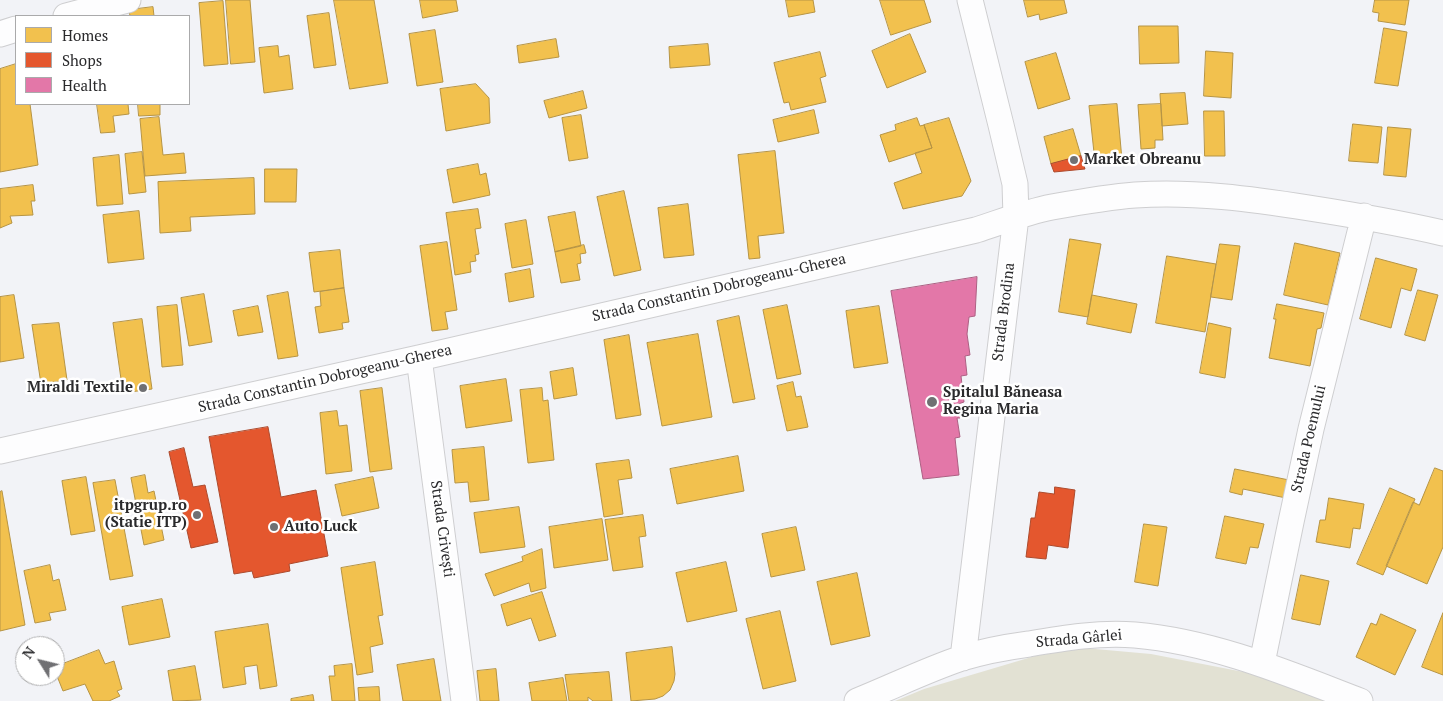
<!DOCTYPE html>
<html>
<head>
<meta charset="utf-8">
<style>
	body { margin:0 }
	#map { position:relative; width:1443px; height:701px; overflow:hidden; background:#f2f3f7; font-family:"PT Serif",serif }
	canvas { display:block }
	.legend { position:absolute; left:15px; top:15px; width:175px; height:90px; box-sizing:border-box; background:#fff; border:1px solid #aaaaab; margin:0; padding:6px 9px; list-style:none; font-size:15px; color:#2a2a2c }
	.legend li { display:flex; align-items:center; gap:10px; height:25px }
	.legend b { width:25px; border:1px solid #aaaaab }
	.north { position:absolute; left:15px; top:636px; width:50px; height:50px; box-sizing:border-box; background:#fff; border:1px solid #aaaaab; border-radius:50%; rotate:306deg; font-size:14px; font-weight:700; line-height:20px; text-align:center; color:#2a2a2c }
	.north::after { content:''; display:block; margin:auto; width:18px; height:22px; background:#707073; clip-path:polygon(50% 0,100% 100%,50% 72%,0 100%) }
</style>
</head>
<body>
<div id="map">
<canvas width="1443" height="701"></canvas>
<ul class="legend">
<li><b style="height:14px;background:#f2c14e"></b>Homes</li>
<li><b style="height:14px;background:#e4572e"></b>Shops</li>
<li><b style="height:14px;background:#e377a8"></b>Health</li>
</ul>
<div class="north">N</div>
</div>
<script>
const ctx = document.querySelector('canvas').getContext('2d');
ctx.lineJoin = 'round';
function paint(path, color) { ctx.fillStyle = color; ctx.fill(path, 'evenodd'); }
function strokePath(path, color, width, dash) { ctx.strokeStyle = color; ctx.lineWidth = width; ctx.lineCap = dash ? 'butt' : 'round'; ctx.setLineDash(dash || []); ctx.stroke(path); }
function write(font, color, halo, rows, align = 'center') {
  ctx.font = font + ' "PT Serif",serif'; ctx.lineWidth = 5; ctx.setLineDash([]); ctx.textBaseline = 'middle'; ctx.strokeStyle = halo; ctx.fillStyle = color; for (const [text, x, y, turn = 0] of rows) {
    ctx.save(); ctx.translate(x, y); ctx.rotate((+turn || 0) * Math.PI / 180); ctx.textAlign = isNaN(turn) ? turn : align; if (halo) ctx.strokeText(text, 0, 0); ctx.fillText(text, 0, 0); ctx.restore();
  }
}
paint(new Path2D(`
	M1084,648L1151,654L1254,674L1329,701H895L924,689L1035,656Z`), '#e2e1d3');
const homes = new Path2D(`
	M226,0H250L255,62L231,64Z
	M334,0H374L388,83L350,89Z
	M420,0H456L458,11L423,18Z
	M786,0H813L815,12L789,17Z
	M880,0H924L931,22L891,35Z
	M1024,0H1064L1067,13L1040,20L1039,14L1028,17Z
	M1375,0H1409L1405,25L1378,21L1379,13L1373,12Z
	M223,1L228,64L204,66L199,3Z
	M153,7L154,16H130L129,10Z
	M329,13L336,65L314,68L307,16Z
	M1139,26H1178L1179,63L1140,64Z
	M1384,28L1407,32L1398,86L1375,83Z
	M435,30L443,82L417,86L409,34Z
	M910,34L926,72L887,88L872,51Z
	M556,39L559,57L519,63L517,46Z
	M708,44L710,65L670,68L669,47Z
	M278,46L279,57L289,55L293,89L264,93L259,48Z
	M1206,51L1233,53L1231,98L1204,96Z
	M820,52L826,76L820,78L826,102L791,110L789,102L784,103L774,63Z
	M1056,53L1070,99L1038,109L1025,62Z
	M16,64V104H30L38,165L0,172V69Z
	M476,84L489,98L490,123L446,131L440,89Z
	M583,91L587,108L549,118L544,101Z
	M1185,93L1188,124L1162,126L1160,94Z
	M97,104H128L129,114L113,116L115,132L101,133Z
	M138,104H160V115L139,116Z
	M1117,104L1122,160L1095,162L1089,106Z
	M1161,104L1163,140H1155V148L1141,149L1138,105Z
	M814,110L819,133L778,142L773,120Z
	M1204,111H1224L1225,156H1205Z
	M581,115L588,158L569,161L562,118Z
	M159,117L163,155L184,153L186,173L145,176L140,119Z
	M917,118L920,126L924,125L932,148L889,162L880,135L896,130L895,125Z
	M949,118L971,181L962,196L903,209L894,183L922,173L915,153L932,148L924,125Z
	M1353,124L1382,127L1378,163L1349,161Z
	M1388,127L1411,129L1406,177L1384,175Z
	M1073,129L1081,156L1051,164L1044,137Z
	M775,151L784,233L758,236L760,258L749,259L738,155Z
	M142,152L146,192L129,194L125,154Z
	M119,155L123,204L97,206L93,158Z
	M478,164L480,175L486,173L490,195L453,203L447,170Z
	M265,169H297L296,202H265Z
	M254,178L255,214L190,217L191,231L160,233L158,182Z
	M33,185L35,201H31L33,215L10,216L12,223L0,228V189Z
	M624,191L641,270L614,276L597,197Z
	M688,204L694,255L664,258L658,208Z
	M478,209L481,228L475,229L479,254L475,255L476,261L470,262L471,272L455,275L446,213Z
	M139,211L144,259L108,263L103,215Z
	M575,212L581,246L555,252L548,217Z
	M526,220L533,264L512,268L505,224Z
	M1070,239L1101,244L1088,317L1059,312Z
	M447,242L457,310L445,312L448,329L432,331L420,246Z
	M1295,243L1340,253L1328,305L1284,295Z
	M1220,244L1240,246L1232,300L1211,297Z
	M584,245L586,253L580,254L581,263L577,264L580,280L561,283L555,252Z
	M340,250L344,288L314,292L309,253Z
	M1167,256L1216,264L1205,332L1156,323Z
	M1376,258L1417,269L1411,291L1401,288L1391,328L1360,319Z
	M530,269L534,297L509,302L505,274Z
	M344,288L349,322L342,323L343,329L319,333L315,307L321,306L320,292Z
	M1418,290L1438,295L1425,341L1405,335Z
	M288,292L298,356L278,359L267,296Z
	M204,294L212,342L189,346L181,298Z
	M14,295L24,358L0,362V297Z
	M1092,295L1137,304L1131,333L1087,324Z
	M1277,304L1324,313L1321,328L1317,329L1310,366L1269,358L1276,319H1274Z
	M177,305L183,365L162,367L157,307Z
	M787,305L801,374L777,379L763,310Z
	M258,306L263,332L238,336L233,311Z
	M879,306L888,363L854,368L846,311Z
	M739,316L755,399L733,403L717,321Z
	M142,319L152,389L123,393L113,323Z
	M59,323L67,380L41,384L32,325Z
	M1209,323L1231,328L1225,378L1200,373Z
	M698,334L712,417L662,426L647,343Z
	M629,335L641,415L616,419L604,340Z
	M573,368L577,395L554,399L550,372Z
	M506,379L512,421L466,428L460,386Z
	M793,382L796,397L801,396L808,427L787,431L777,386Z
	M382,388L392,469L370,472L360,391Z
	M542,388L543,401L548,400L554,460L528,463L520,390Z
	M337,411L339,426L347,425L352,471L326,474L320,413Z
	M484,447L489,500L470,502L468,482L455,483L452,450Z
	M738,456L744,491L677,504L670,469Z
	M629,460L632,478L618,480L623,514L604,517L596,464Z
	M1435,468L1443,471V547L1427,584L1386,566L1413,502L1419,505Z
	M1235,469L1289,480L1286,498L1243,489L1242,495L1230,492Z
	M145,475L148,493L154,491L164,540L144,545L131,478Z
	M86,477L95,531L71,535L62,481Z
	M373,477L379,508L342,516L335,485Z
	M115,480L133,576L110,580L93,483Z
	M1390,488L1415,499L1383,575L1357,564Z
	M2,491L25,625L0,631V492Z
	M1329,498L1364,504L1360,529L1353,528L1350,548L1316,542L1320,520H1325Z
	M519,507L525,547L480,553L474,513Z
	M643,515L646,536L639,537L643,567L613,571L605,520Z
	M1225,516L1264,524L1258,548L1250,547L1246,564L1216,558Z
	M602,519L608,560L554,568L549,527Z
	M1144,524L1167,527L1158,586L1135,582Z
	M796,527L805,570L771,577L762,534Z
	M542,549L546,588L531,592L529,583L494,596L485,574L523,561L522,557Z
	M375,562L383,615L378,616L383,644L370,647L373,672L357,675L341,568Z
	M726,562L737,611L687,622L676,573Z
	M50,565L53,581L59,579L66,610L49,613L51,620L35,623L24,571Z
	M857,573L870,636L831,645L817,582Z
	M1301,575L1329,581L1320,625L1292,619Z
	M542,592L556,636L539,641L531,618L507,626L501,605Z
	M162,599L170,637L129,645L122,607Z
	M780,611L796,681L763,689L746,619Z
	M1443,613V675L1422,667Z
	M1381,614L1416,630L1395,675L1356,657L1371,623L1376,625Z
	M268,624L277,686L260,689L257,665L244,667L246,684L223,688L215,632Z
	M672,647L675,674L674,681L670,690L663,696L655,699L631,701L626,653Z
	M99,650L105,664L114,661L122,689L117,691L120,696L109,701H93L85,684L63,691L55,671V667Z
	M434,659L441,701H403L397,665Z
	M352,664L355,701H332L329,676H335L334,666Z
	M195,666L201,700L173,701L168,671Z
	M496,669L499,701H480L477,671Z
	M609,672L612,701H593L588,697V701H569L565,675Z
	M563,678L567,701H532L529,683Z
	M379,687L380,701H359L358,688Z
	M313,695L314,701H291V699Z`);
paint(homes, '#f2c14e');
strokePath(homes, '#b69444', 1);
const shops = new Path2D(`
	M1081,156L1085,169L1054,172L1051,164Z
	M268,427L281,497L316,490L328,556L289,564L290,571L254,578L252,571L234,574L209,437Z
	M184,448L193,487L205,485L218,542L191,548L169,452Z
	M1055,487L1075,490L1068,548L1048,545L1046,559L1026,557L1031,518H1035L1039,492L1054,494Z`);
paint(shops, '#e4572e');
strokePath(shops, '#ac4a2d', 1);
const health = new Path2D(`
	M977,277L975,316L969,317L967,334L970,355L965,356L967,375L961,376L964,402L958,404L960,418H957L960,437L955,438L959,475L923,479L891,291Z`);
paint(health, '#e377a8');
strokePath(health, '#ac6083', 1);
const minor = new Path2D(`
	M66,16L128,0
	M0,34L16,29
	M419,358L464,701
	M0,451L419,358L976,230C1001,222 1026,212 1052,207C1080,202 1108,197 1135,195C1193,191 1252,199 1309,208C1354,215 1399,223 1443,233
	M963,658L1016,217L1015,184L1001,125L970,0
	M1262,663L1291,522L1311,429L1364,216
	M857,701C892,687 926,670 962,658C984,651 1007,647 1029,644C1064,638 1100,632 1135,635C1214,642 1287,673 1360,701`);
strokePath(minor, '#ceced0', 27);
strokePath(minor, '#fdfdfe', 25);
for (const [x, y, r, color] of [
	[1074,160,5,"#707073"],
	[143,388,5,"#707073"],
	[932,402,6,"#707073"],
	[197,515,5,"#707073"],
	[274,527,5,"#707073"]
]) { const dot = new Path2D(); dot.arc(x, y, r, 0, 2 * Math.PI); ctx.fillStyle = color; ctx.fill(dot); strokePath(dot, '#fff', 2); }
write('bold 15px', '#2a2a2c', '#fff', [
	["Market Obreanu",1084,160],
	["Miraldi Textile",133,388,"right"],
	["Spitalul Băneasa",943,393],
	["Regina Maria",943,410],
	["itpgrup.ro",187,506,"right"],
	["(Statie ITP)",187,523,"right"],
	["Auto Luck",284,527]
], 'left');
write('15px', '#2a2a2c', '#fff', [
	["Strada Constantin Dobrogeanu-Gherea",719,288,-13],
	["Strada Brodina",1004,312,-83],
	["Strada Constantin Dobrogeanu-Gherea",325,379,-13],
	["Strada Poemului",1309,439,-77],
	["Strada Crivești",442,529,82],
	["Strada Gârlei",1079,639,-5]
]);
</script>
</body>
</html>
